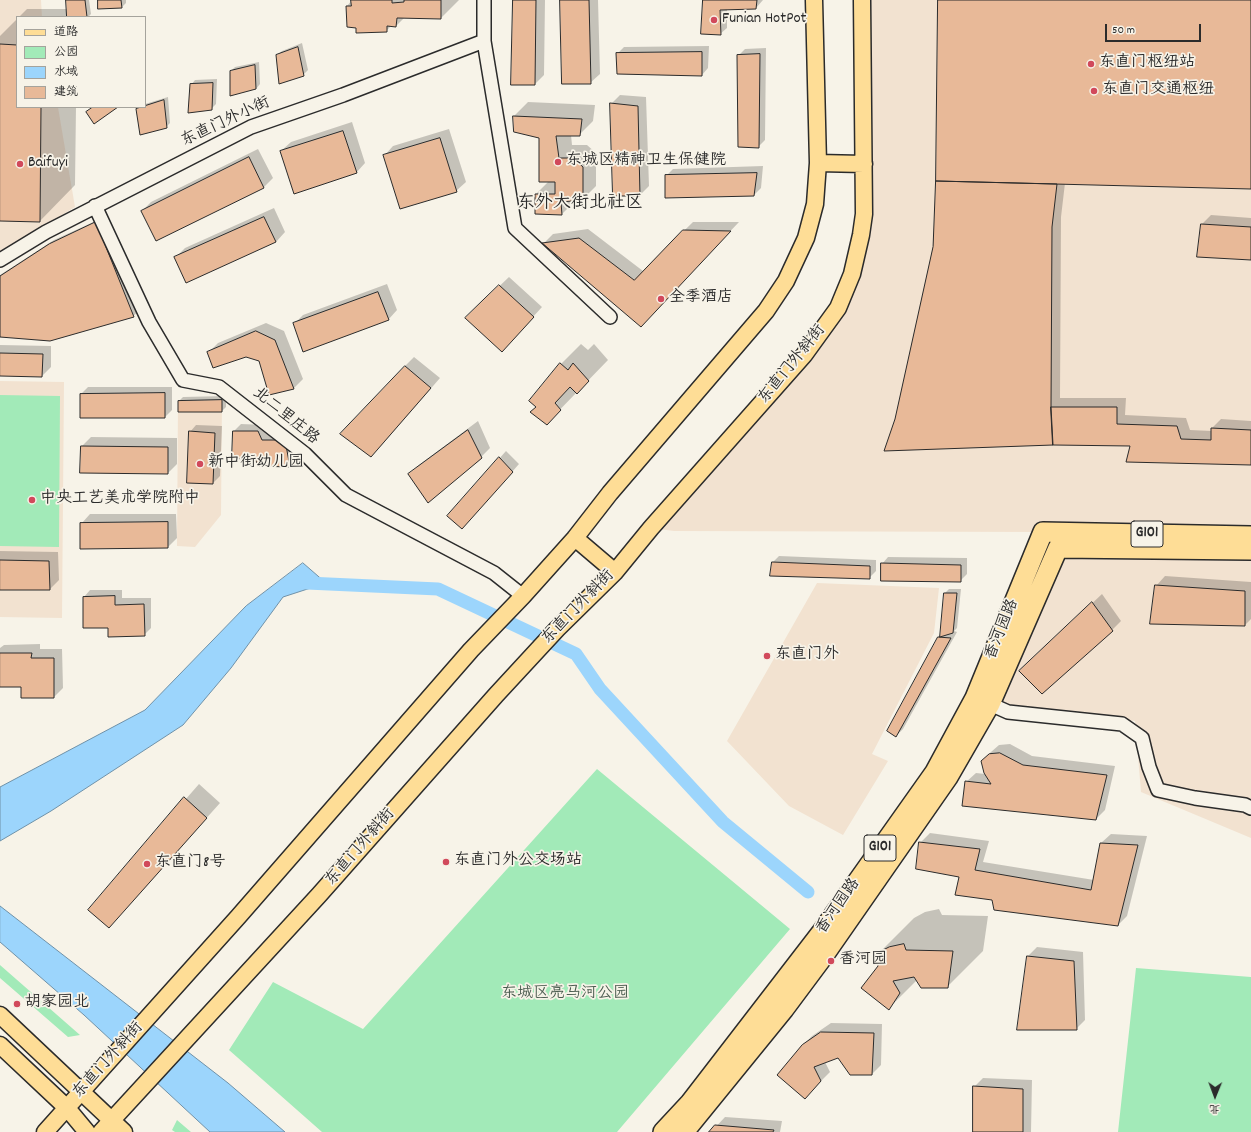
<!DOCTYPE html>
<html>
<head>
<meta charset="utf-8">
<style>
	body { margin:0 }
	#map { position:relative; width:1251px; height:1132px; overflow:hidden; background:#f7f3e8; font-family:Dekko,"LXGW WenKai TC",sans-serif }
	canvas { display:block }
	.legend { position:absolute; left:16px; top:16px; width:130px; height:92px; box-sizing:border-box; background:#f7f3e8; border:1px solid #a5a39c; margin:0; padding:5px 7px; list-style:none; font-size:12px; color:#2b2b2b }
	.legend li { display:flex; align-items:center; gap:8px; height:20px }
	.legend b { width:20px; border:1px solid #a5a39c }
	.north { position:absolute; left:1195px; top:1076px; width:40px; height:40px; -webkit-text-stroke:3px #f7f3e8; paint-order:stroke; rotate:181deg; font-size:11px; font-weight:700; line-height:16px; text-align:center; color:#2b2b2b }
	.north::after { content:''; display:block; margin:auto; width:14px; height:18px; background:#2b2b2b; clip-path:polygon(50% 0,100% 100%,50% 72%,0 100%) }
	.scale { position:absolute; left:1105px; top:24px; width:96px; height:18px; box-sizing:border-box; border:2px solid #2b2b2b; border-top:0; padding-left:5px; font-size:12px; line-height:14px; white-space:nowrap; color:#2b2b2b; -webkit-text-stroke:3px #f7f3e8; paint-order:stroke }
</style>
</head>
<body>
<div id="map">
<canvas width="1251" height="1132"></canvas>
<ul class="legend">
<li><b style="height:5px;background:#fedd96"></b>道路</li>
<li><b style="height:11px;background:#a2eab8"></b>公园</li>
<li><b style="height:11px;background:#9cd5fc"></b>水域</li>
<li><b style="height:11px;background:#e8b998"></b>建筑</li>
</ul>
<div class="north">北</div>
<div class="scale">50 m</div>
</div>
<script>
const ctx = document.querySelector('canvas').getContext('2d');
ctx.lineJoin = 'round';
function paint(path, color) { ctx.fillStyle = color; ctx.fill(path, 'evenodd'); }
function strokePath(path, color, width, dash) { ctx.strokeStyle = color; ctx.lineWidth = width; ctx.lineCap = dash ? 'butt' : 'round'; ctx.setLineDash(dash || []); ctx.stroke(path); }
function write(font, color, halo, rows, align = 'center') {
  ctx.font = font + ' Dekko,"LXGW WenKai TC",sans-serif'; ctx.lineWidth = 3.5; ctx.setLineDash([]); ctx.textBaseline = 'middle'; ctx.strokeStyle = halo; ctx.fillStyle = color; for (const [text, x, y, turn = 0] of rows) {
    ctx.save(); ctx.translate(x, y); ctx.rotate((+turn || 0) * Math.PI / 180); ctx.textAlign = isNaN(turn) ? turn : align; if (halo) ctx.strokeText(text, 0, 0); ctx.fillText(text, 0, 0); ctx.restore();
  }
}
paint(new Path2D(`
	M0,0H41L42,17H17V107H58L75,207L0,254Z
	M862,0H1251V838L1141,792L1135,721L994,708L1057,548L1043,532L674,531L651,528L838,308L861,235Z
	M0,381L64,382L62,618L0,617Z
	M222,400L221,515L195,547L177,546L178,401Z
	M817,583L939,588L934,633L872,754L888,761L843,835L789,806L727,741Z`), '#f2e2d0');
paint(new Path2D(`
	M0,395L60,396L59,547L0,546Z
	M597,769L790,929L617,1132H322L229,1050L273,982L363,1029Z
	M0,965L80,1035L68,1037L0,978Z
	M1136,968L1251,977V1132H1118Z
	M177,1120L191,1132H175L172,1130Z`), '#a2eab8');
const water = new Path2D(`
	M303,563L326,583L283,597L231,668L183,725L51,811L0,841V787L145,710L246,606Z
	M0,906L228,1083L285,1132H210L84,1015L0,942Z`);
paint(water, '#9cd5fc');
strokePath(water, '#6f91a8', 1);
paint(new Path2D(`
	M67,0H89L91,14L88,17H19L27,9H67Z
	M99,0H126V3L122,7Z
	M352,0H459L441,18L405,17L396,26L392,25L386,31L348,26L347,6Z
	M514,0H545L544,75L535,84Z
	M561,0H598L600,74L590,83Z
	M704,0H763L756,8L727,9V28L720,34Z
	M939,0H1251V188L1065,183L1061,217L1060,398H1126L1125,415L1186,418L1190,430L1212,431V428L1221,419L1251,421V464L1131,445L896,419L933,247L937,181Z
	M17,19V107H76L75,185L40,221L0,220V36Z
	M302,43L308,70L303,75L277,55L282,51Z
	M709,46L708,68L702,75L617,54L624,47Z
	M766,48L765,140L758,147L738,56L745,49Z
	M259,62L260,84L256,89L231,71L235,67Z
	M217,79L216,104L211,109L191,85L195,80Z
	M620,95L646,97L649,186L640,195L611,104Z
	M168,97L170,123L166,127L138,109L145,107V104Z
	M528,102L595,105L593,121L579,135H571L572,145H587L596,153V186L583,199L575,201L562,214L536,194L549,181L540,137L515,131L514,116Z
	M352,122L365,163L356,173L281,151L291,142Z
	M449,129L466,182L456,191L384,156L393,146Z
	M258,149L273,178L264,187L157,240L142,211L151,202Z
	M763,166L761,188L754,195L666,176L673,169Z
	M274,208L285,232L276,242L176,257L185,248Z
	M1211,215L1251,218V259L1201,225Z
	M100,219L138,312L133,316L0,336V275L54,240Z
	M693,222H739L650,316L544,243L553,234L588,229L643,271Z
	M509,277L542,307L511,341L466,318Z
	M387,284L397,310L388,320L294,324L303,315Z
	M266,323L284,331L303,379L294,388L270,393L260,361L246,356L209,352L218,343Z
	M581,344L588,350L594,344L608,360L547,423L537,407L561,364Z
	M0,345L51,346V367L42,376L0,375Z
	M414,357L440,378L380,447L405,366Z
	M88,387H172V410L165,417L81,394Z
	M226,396V407L222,411H179V401L183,397Z
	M478,421L490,448L481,457L410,474L419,465Z
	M241,424L265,425L268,434H292L296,460L290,466L257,459L234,431Z
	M196,425L222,426L220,476L213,483L190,432Z
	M91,437L177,438V464L168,473L82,446Z
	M506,451L519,464L469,521L448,516Z
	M90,514H176L177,538L168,547L81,524Z
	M0,551L58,552L59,580L50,589H0Z
	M779,556L876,560V571L869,578L773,562Z
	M888,557L967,558V574L960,581L882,564Z
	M1165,576L1251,582V619L1245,625L1156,586Z
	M949,589H961L957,628L954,631L957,632L903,729L896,736L938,637L941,634L945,593Z
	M90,590H122V598H151V628L144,635L84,597Z
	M1102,594L1121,621L1112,630L1030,662Z
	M40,644V649H62L63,688L54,697L22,686H0V648L4,645Z
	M1010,744L1032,756L1115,766L1105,810L1096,819L966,782L976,773L985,774L982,761L991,752L999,745Z
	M199,784L220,803L109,927L89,910Z
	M930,833L989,841L983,862L1094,880L1101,843L1111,834L1147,836L1127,916L1118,925L993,899L960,876L920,843Z
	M939,909L942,915L988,916L983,951L947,987L917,980L889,1008L878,954L914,918L925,912Z
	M1037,947L1083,952L1085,1020L1076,1029H1018L1028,956Z
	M831,1023L882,1024L881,1065L872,1074L838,1057L825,1062L830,1072L814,1088L802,1046L812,1036Z
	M983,1078L1032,1080L1031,1132H974V1087Z
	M725,1117L782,1121L780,1132H711Z`), '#0003');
strokePath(new Path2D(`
	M307,583L438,589L576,654L600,689L723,822L808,892`), '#9cd5fc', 13);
const building = new Path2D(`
	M66,0H85L87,17H67Z
	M98,0H121L122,8L98,9Z
	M351,0H392V3L404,2V0H441V19L397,18L396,27L387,26V32L356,33V28L347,27L346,6H351Z
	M513,0H536L535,85H511Z
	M560,0H589L591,84H562Z
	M703,0H757L756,9L720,10L721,35L701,34Z
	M938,0H1251V189L936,181Z
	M0,44L17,45V107H41L40,222L0,221Z
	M298,47L304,76L279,84L276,55Z
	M702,52V76L617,74L616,53Z
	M760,54L759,148L738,147L737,55Z
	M255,65L256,89L230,96V71Z
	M213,83L212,110L188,113L190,84Z
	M164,100L167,128L140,135L136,109Z
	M610,103L638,106L640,196H613Z
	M93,107H118L94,124L86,112Z
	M513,116L582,119L580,136H556L559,158H573L583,167V200L561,202L562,215L535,214V194H555V182H539V138L514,132Z
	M343,131L357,173L294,194L280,151Z
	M440,138L457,192L400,209L383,155Z
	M249,157L264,188L156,241L141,211Z
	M757,173L754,196L665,198V175Z
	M936,181L1057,184L1052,227L1051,407L1053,445L884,451L895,419L933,247Z
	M264,217L276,242L186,283L174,257Z
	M96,222L134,317L50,341L0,337V276L49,244Z
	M1201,224L1251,227V260L1197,257Z
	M683,230L731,231L641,327L542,243L579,238L634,280Z
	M499,285L534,317L502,352L465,318Z
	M378,292L389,320L303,352L293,323Z
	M256,331L275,340L294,389L269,395L259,361L246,357L213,368L207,352Z
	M0,353L43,354L42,377L0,376Z
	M560,363L568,370L573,363L589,381L577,394L570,387L555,403L561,410L547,425L530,412L536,407L529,401Z
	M405,366L431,388L371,457L340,434Z
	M165,393V418H80V394Z
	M222,400V412H178V401Z
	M1051,407H1117V424L1177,426L1181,439L1211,440V428L1251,430V465L1126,462L1130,446L1053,445Z
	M468,430L482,458L428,503L408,474Z
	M189,431L215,433L213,484L187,483Z
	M233,431H258L262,440H285L290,467L257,466L256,460L232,458Z
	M81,446L168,447V474L80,473Z
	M499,457L513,472L462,529L447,516Z
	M168,522V548L80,549V523Z
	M0,560L49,561L50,590H0Z
	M772,562L870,566V579L770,576Z
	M881,563L961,565V582L881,581Z
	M1155,585L1245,591V626L1150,624Z
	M944,593H957L953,633L940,637Z
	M115,596V605L144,604L145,636L108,637V628H83V597Z
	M1092,602L1113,631L1042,694L1019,671Z
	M938,637L951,638L896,737L887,731Z
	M0,653H32L31,658H54V698H21V687H0Z
	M1000,753L1023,765L1107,775L1096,820L962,806L965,781L991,784L984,773L981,761L989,754Z
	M184,797L207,818L109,928L88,910Z
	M919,842L980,849L975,870L1091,890L1100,843L1138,845L1118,926L994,910L992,900L955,895L959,877L916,869Z
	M904,944L906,950L953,951L948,988H921L914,977L893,981L900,993L889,1010L861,988L878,966L877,953L889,947Z
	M1027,956L1074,961L1077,1030H1017Z
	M821,1032L874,1033L872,1075H850L838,1058L814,1067L821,1081L805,1099L777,1075L802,1045Z
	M973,1086L1023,1089V1132H973Z
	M715,1125L774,1130L773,1132H709Z`);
paint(building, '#e8b998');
strokePath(building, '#2b2b2b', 1);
const minor = new Path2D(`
	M484,41L515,228L610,317
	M95,206L149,322L183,380L219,387L305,454L346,495L494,573L523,596
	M0,260L46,232L251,127L343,95L484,41V0
	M990,704L1008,712L1122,724L1142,738L1149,767L1158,790L1195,798L1245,805L1251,808`);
const major = new Path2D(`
	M818,163L864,164
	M575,538L615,572
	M0,1015L124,1132
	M0,1045L67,1108L87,1132
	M45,1132L238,917L471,650L523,596L575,538L610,493L766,311L786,281L806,238L815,204L818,163L814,0
	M101,1132L319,895L496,695L557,629L615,572L651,528L804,355L838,308L852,274L861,235L864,214L862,0`);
const highway = new Path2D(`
	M663,1132L690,1103L821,933L935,772L975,698L1043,532L1251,536
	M684,1132L784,1009L822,958L948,777L990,704L1058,548L1251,550`);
strokePath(minor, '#2b2b2b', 16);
strokePath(major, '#2b2b2b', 19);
strokePath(highway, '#2b2b2b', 22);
strokePath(minor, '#f7f3e8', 13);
strokePath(major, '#fedd96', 16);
strokePath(highway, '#fedd96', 19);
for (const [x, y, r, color] of [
	[714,20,4,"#d1495b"],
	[1091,64,4,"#d1495b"],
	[1094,91,4,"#d1495b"],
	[558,162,4,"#d1495b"],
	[20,164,4,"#d1495b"],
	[661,299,4,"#d1495b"],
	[200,464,4,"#d1495b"],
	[32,500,4,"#d1495b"],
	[767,656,4,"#d1495b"],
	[446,862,4,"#d1495b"],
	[147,864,4,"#d1495b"],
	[831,961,4,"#d1495b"],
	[17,1004,4,"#d1495b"]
]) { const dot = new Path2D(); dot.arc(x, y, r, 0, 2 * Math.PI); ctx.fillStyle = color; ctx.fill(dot); strokePath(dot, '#f7f3e8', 1.5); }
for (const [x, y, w] of [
	[1147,534,32],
	[880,848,32]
]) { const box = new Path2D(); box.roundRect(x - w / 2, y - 13, w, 26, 3); ctx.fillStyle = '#f7f3e8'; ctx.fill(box); strokePath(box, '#2b2b2b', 1); }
write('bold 15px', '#2b2b2b', null, [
	["G101",1147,534],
	["G101",880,848]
]);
write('16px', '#2b2b2b', '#f7f3e8', [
	["Funian HotPot",722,20],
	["东直门枢纽站",1099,64],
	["东直门交通枢纽",1102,91],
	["东城区精神卫生保健院",566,162],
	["Baifuyi",28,164],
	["全季酒店",669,299],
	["新中街幼儿园",208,464],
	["中央工艺美术学院附中",40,500],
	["东直门外",775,656],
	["东直门外公交场站",454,862],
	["东直门8号",155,864],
	["香河园",839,961],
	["胡家园北",25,1004]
], 'left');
write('16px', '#2b2b2b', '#f7f3e8', [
	["东直门外小街",226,123,-25],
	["东直门外斜街",793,365,-51],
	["北二里庄路",285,417,39],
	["东直门外斜街",579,608,-46],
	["香河园路",1003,630,-68],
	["东直门外斜街",361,848,-49],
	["香河园路",839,907,-55],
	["东直门外斜街",109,1061,-48]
]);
write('16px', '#495b4e', '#f7f3e8', [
	["东城区亮马河公园",565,995]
]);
write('18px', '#2b2b2b', '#f7f3e8', [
	["东外大街北社区",580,205]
]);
</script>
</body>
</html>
